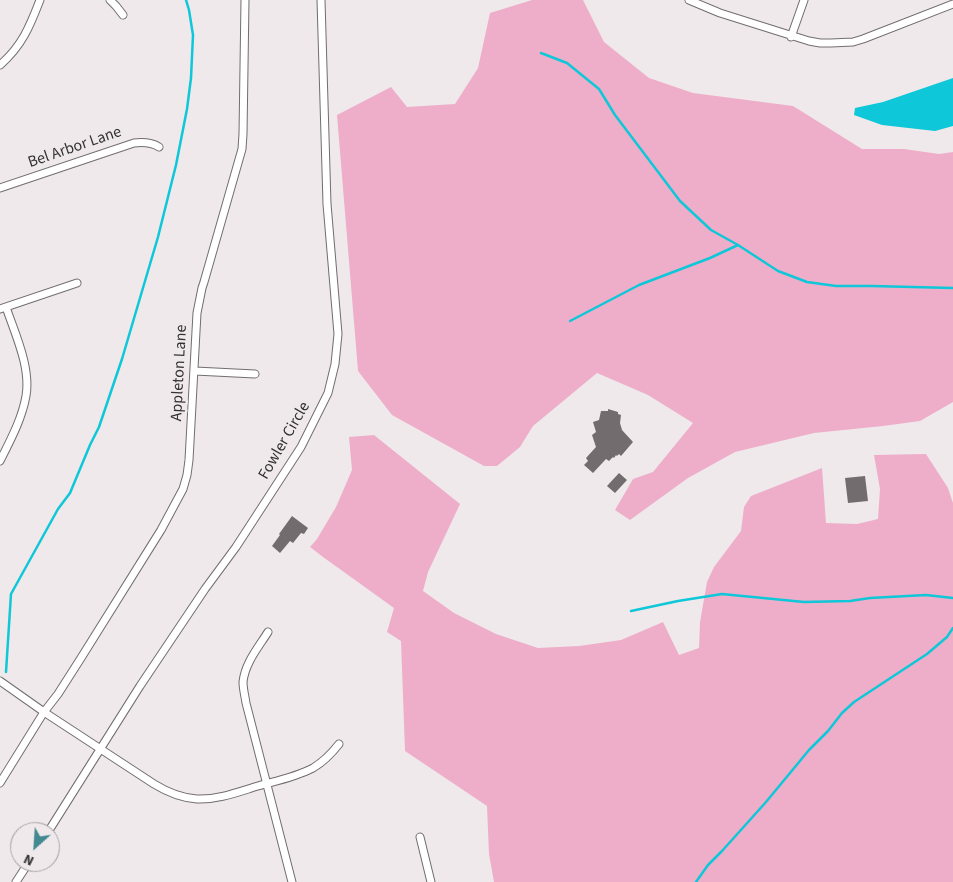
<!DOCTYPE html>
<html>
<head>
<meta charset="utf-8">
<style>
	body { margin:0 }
	#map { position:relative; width:953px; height:882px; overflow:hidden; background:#efe9eb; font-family:"Source Sans 3",sans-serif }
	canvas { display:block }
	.north { position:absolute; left:10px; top:822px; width:50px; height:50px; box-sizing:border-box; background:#efe9eb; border:1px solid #a49fa1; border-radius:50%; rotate:206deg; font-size:14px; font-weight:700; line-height:20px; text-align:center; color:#333132 }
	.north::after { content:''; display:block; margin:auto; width:18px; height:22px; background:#428991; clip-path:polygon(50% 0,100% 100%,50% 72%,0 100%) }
</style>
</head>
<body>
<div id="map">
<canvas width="953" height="882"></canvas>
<div class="north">N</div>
</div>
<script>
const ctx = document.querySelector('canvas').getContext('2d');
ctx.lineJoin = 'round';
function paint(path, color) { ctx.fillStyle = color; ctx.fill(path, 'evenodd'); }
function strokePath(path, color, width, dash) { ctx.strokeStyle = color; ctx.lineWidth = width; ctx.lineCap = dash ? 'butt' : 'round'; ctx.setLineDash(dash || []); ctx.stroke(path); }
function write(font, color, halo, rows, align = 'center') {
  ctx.font = font + ' "Source Sans 3",sans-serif'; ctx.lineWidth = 5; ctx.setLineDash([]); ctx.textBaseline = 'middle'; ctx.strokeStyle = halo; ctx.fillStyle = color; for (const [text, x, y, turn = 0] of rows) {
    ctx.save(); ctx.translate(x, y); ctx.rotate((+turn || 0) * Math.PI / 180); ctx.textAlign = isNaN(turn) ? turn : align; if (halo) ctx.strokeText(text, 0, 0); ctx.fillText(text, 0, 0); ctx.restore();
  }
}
paint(new Path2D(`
	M532,0H583L604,42L649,78L693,93L793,106L862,149H904L939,154L953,152V402L920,421L883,426L814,433L735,452L688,478L630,520L615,510L633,479L653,472L693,423L648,395L597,373L533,426L520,447L497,466H484L392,415L358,371L337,115L391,87L407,107L455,104L478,68L490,13Z
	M374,435L460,504L428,572L423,591L454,613L496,634L538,648L579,646L621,640L663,622L679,655L699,648L700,622L707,582L714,567L741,531L744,507L751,496L822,468L826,523L857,524L878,519L880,489L874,455L926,454L948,488L953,503V882H494L489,854L487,806L405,751L401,641L387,632L394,608L323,557L310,547L317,539L336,507L352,470L349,437Z`), '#eeaec9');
paint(new Path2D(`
	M953,78V126L935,131L882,125L854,115L855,108L883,102Z`), '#0ec7d8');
strokePath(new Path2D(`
	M541,53L567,63L599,89L615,115L680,201L711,230L738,245L778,271L807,282L836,286H872L953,288
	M570,321L639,285L710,258L738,245
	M631,611L678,601L722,594L804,602L850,601L870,598L926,595L953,598
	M6,672L11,594L58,509L70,493L90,445L99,427L122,359L158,237L176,165L187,109L191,78L193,35L189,10L186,0
	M696,882L708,865L722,851L766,802L809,750L828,731L842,713L854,702L927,654L947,637L953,628`), '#0ec7d8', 2.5);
paint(new Path2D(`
	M608,409L618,412V414L621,415L620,423L622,430L633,442L621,456L619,454L617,456L616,455L614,458L613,457L609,461L606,459L593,473L584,465L588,461L586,458L596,447L592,435L596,432L593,422L599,420L601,411H608Z
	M619,473L627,480L615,493L607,486Z
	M865,476L868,501L848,503L845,478Z
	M292,516L308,528L304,534L301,533L293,543L290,541L280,553L272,546L280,535L279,534Z`), '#726c6e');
const minor = new Path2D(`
	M110,0L116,6L123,15
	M689,0L720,13L809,41L820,43H831L853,42L863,39L953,4
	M791,37L804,0
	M0,65C22,46 30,26 40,0
	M0,188L134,143C143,142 151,142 159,147
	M0,309L77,283
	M195,371L255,374
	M0,461C10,441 22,419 26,396C31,367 15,334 6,307
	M268,632C258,648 245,663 243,682C243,689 245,696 246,703L292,882
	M0,681L44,712L154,784C167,792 181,798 197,799C218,800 238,792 258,786C276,781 296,777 313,768C323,762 332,753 339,744
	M0,783L44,712L58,694L81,658L161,530L183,489L187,475L189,460L197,313L202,288L204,282L242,149L243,134L245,0
	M48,832L140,686L205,589L236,547L301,447L328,393L335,364L338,334L327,204L321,0
	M420,837L431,882
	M16,882L29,862`);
strokePath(minor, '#726d6f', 9);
strokePath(minor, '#fff', 7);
write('16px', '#333132', '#efe9eb', [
	["Bel Arbor Lane",75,148,-19],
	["Appleton Lane",180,373,-87],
	["Fowler Circle",285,441,-60]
]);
</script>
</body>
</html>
